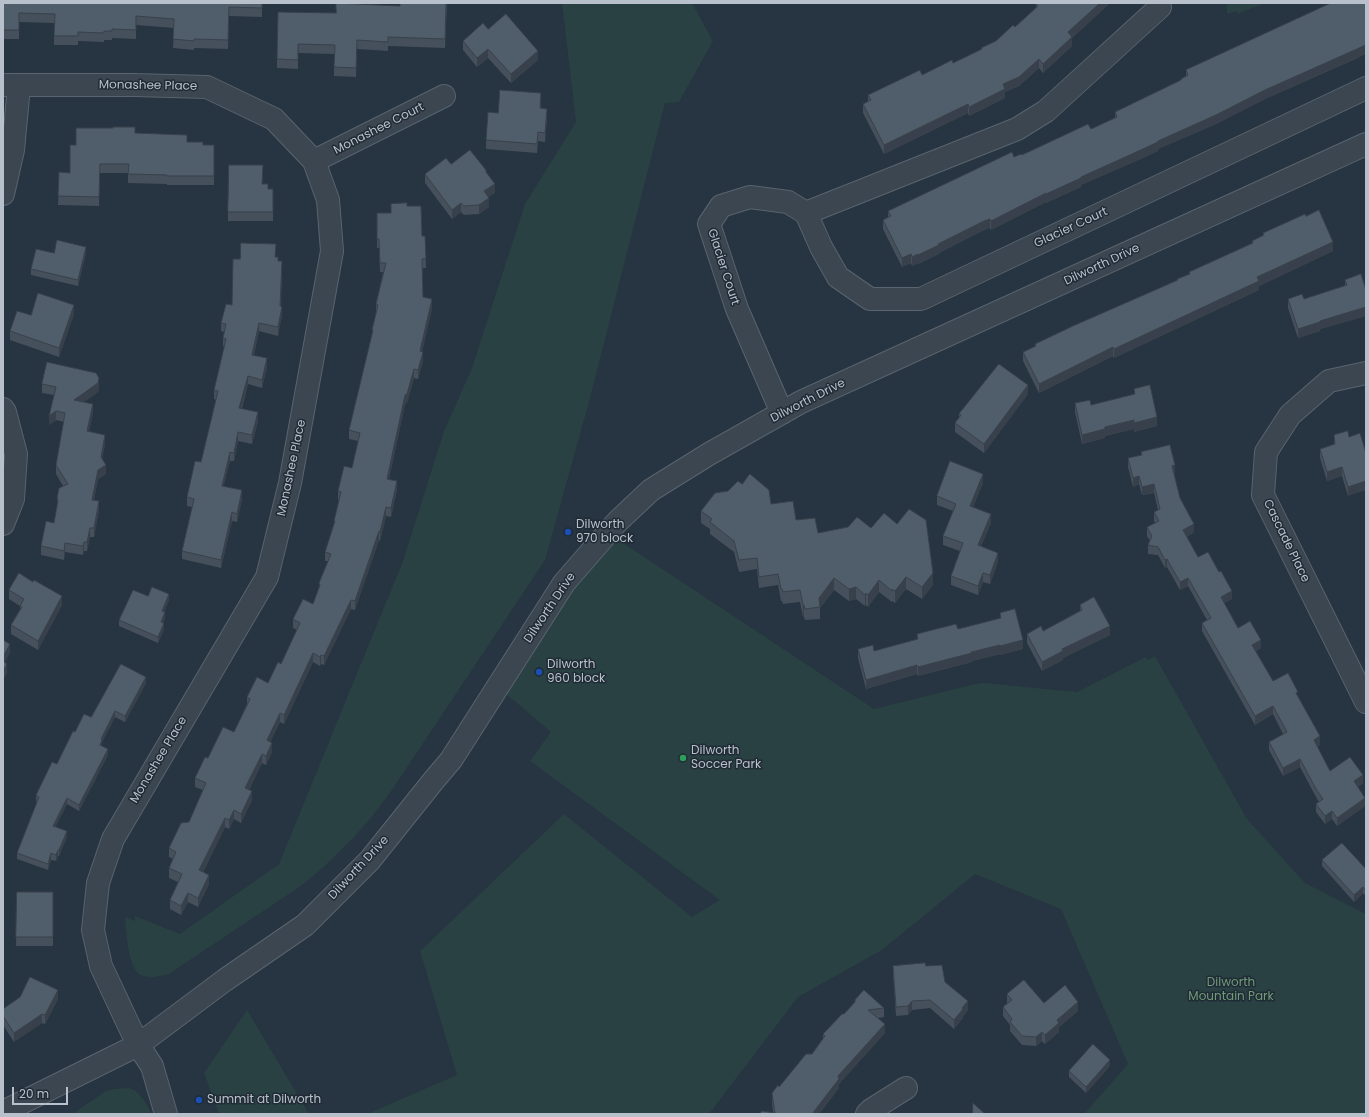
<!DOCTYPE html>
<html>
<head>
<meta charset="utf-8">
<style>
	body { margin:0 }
	#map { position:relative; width:1369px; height:1117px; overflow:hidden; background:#273441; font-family:Poppins,sans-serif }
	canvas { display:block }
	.frame { position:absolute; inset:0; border:4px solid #b8c1cb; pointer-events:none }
	.scale { position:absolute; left:12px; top:1087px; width:56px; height:18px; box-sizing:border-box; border:2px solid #b8c1cb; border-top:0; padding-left:5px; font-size:12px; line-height:14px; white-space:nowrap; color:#b8c1cb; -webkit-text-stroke:3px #202b36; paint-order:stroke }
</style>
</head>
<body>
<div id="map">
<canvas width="1369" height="1117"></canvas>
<div class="frame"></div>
<div class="scale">20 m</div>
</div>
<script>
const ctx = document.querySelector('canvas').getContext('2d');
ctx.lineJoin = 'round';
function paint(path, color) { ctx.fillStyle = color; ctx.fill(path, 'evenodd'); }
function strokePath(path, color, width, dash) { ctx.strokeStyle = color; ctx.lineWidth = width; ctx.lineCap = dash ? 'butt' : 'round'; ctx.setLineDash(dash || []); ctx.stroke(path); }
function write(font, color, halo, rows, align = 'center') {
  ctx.font = font + ' Poppins,sans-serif'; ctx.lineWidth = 3; ctx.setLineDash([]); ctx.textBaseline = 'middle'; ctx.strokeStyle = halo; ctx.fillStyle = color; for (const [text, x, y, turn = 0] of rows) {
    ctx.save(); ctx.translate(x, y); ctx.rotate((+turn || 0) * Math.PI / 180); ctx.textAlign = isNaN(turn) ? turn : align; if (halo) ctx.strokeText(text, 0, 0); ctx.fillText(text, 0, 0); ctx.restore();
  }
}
paint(new Path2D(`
	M562,3H692L713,41L679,102L665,103L589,402L545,560L392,790C366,827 336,858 301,886L169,974C162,976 148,979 141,975C128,970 126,929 125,917L135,921V916L180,934L279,864L403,561L444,431L472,368L525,204L576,122Z
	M1227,3H1265L1237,14V11L1227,14Z
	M608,533L874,709L975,684L984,683L1077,692L1146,657L1148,660L1155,656L1247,819L1305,883L1366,914V1114H1084L1128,1064L1061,909L975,874L882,950L798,997L709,1114H367L457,1075L420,951L564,814L692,917L720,900L530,761L551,732L498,687Z
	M247,1010L309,1114H219L204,1073Z
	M128,1088C140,1090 146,1104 152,1114H72L106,1091L114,1089Z`), '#294142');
const minor = new Path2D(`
	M3,85H134L207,87L274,119L314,161L328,200L332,251L290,483L267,577L113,839L98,883L93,930L101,966L138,1045L152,1066L166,1114
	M314,161L444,96
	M3,194L13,150L19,86
	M806,213L1017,129L1046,111L1160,7
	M1366,373L1329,381L1290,415L1266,452L1263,495L1366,702
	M3,409L5,412L16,454L13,499L3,524
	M782,413L737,309L709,224L721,206L750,197L788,202L806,213L821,247L838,277L870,299H921L1366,88
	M3,1112L138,1045L225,980L305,925L370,860L434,780L451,760L564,583L617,522L651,490L709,454L801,402L1366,144
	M867,1114L871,1110L906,1088`);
strokePath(minor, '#59646e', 24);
strokePath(minor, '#3b4651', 22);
paint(new Path2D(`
	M3,3H262V17L229,16L228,49L194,48V50L173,48L174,28L136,25V39L112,38V40H104V42L78,41V45H54V23L19,22V39H3Z
	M447,3L445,48L388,46V51L357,49L356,77L334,76V54L298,53V69L277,68V59L336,13L400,6Z
	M1037,3H1110L1072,38V46L1043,73L1039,68L1019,86L1005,92V98L969,116L968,113L884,154L863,113V104L868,101V95L953,63L981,50V48L996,41L1015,27L1036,8V4Z
	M488,29L538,60L511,83L488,58L477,67L463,50V41Z
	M1360,57L1265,99L1216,124L1158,149V151L1143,158L1081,185V187L1046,203V202L991,230L990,228L984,230L939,253V254L918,264V263L912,266L911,263L902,267L883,229V220L888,217V211L1014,157L1091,129L1115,118V112L1181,80V79L1186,76V70Z
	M541,102V108L547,118L545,142L538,141L537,153L486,149V140L498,113Z
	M135,133L187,142L203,145H214V185H167V184L128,183V173H100L99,206L58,205L59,172L70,173L76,145Z
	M451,164L486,173L495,193L488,197L489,207L479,214L464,215L461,212L452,219L425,183V174Z
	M262,184L268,189H273V221H228V212Z
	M407,206L422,236H425L426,268H422L423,297L432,308L422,352L423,361L418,379L414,378L407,403L405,404L389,479L397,490L391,517L386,516L380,541L379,540L355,610L351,609L324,665L321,664L320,666L313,662L284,724L280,722L270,742L272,752L266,765L262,763L249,790L252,800L241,823L234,819L229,829L225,827L203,872L209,884L198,907L188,902L181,915L170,909V900L178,882L169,878V868L173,859L169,857V848L189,822L203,790L195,787V778L208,758L234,732L247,704V697L268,683L281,664L297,630L293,628V619L313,604L319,587V583L328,561H325V552L334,526V521L339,500H338V491L352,468L358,441L349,439V430L372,336V330L376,313V304L383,272H380L379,248H377V213H391Z
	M1306,216L1333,251L1259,286V290L1114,358L1113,356L1039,393L1023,361V352L1035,346V344L1177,280V279L1189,274V272L1252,243V241L1263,235V233Z
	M54,253H86L78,286L31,275V269Z
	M276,257L282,269L281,306L282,315L278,336L259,331L254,355L267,367L262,388L248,384L242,409L258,421L252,444L238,441L234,461H230L223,486L242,499L237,522L232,521L221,568L182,559V551L192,507L187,506V497L201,462L216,400L214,399V390L225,347L223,346V338L224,332L221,331V323L232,305L240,259Z
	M1345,280L1366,290V316L1320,329V331L1298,338L1288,308V299H1304L1345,286Z
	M74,314L59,357L10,340V331L31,315Z
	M42,384L99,387L98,392L84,402L93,413L89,431L105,444L102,459L106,474L98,479L94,500L99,510L94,537H90L87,551H84L83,555L65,552L64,560L41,555V546L54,523L57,507V498L63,486L56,474V465L64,422L56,420L49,425L54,395L42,393Z
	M1134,389L1157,426L1134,432V429L1105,436V438L1082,444L1075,412V403L1091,405L1134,394Z
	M1028,394L984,453L955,432V423L959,418V414Z
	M1334,435L1349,437L1348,496L1342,476L1327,481L1320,458V449L1334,444Z
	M1141,452L1175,473H1174L1180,498L1194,532L1187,537L1198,557L1232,599L1224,603L1238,628L1261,648L1256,651L1273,681L1298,696L1320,745L1317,746L1330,771L1363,783L1358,787L1365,806L1337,826L1332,819L1325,824L1316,812V804L1319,802L1316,797L1300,767L1283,776L1269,750V742L1283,734L1273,714L1255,725L1202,631V623L1207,620L1188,586L1180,590L1167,567L1165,568L1158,555L1148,554V545L1150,541L1147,536V527L1155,523L1154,521V512L1158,510L1154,493L1142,495L1139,484L1133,487L1128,467V458L1141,455Z
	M983,483L973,507L991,523L981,546L998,562L990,584L983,582L978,595L951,585V576L960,551L943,545V536L953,511L937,505V496Z
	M771,504L818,533L933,585L922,599L906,589L895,603L892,601V602L879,592L868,607L866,605L865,606L856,599L849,601L834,590L820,608V619L805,620L804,617H803L800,602L783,604L782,601H781L778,585L759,588L757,569L739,572L734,552L710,534V529L701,523V511Z
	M9,590L62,605L38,650L11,634V625L20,609V606L9,599Z
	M148,596L169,600L164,612L165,618L163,623L164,629L158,643L119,626V620Z
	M1080,605L1110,635L1063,658V660L1042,671L1027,643V634L1043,631L1080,611Z
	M1000,613L1023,649L1000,655V654L972,661V662L918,676L917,674L866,689L858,658V649L874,651L917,639V634L958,629L1000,619Z
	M146,683L125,722L115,717L102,742V746L108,755L79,811L67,804L55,827L67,837L59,856H58L56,861L51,860L48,870L17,859V853L37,802L36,801V795L57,764L75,732L91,717Z
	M1322,860L1366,869V896L1363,893L1354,902L1322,866Z
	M17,892H53V946H16Z
	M893,966H926L945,982L968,1010L963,1016V1018L954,1029L930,1008L912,1010L908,1015L896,1016L893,975Z
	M1007,994L1044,1003L1078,1011L1059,1027V1032L1045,1044L1042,1041L1036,1046L1022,1045L1010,1031V1025L1003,1016V1007L1007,1003Z
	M58,999L45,1024L42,1023L14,1042L3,1025V1009Z
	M855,1000L884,1008V1017L878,1018L885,1033L847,1075L839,1084V1088L819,1114H759L773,1112L772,1102V1093L779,1087L812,1054L823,1038V1034L844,1014L855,1003Z
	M1110,1066L1086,1093L1069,1077V1071Z`), '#45505c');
paint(new Path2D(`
	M1100,3H1110L1072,38V46L1043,73V64L1068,32Z
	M1366,45V54L1265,99L1216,124L1158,149V151L1143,158L1081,185V187L1046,203V194L1081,177L1265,90Z
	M488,49V58L477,67V58Z
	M538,51V60L511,83V74Z
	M1039,59V68L1019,86L1005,92V98L969,116V107Z
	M968,104V113L884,154V145Z
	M547,109V118L545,142V133Z
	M495,184V193L484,200V191Z
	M1046,193V202L991,230V221Z
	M489,198V207L479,214V205Z
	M461,203V212L452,219V210Z
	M990,219V228L984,230L939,253V254L918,264V255L938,244L984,221Z
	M1333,242V251L1259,286V290L1114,358V349L1257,277Z
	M86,247V253L78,286V280Z
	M911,254V263L902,267V258Z
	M918,254V263L912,266V257Z
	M432,299V308L420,360V351Z
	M74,305V314L59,357V348Z
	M282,307V315L278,336V327Z
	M1366,307V316L1320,329V331L1298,338V329L1320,321Z
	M259,323V331L252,363V355Z
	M1113,347V356L1039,393V384Z
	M423,352V361L418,379V370Z
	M267,358V367L262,388V380Z
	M414,369V378L407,403L405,404L387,488V479L405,395Z
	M248,376V384L239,417V408Z
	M99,378V387L98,392L74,409V400Z
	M1028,385V394L984,453V444Z
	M93,404V413L87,440V431Z
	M56,411V420L49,425V416Z
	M258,412V421L252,444V435Z
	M1157,417V426L1134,432V423Z
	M1134,420V429L1105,436V438L1082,444V435L1105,427Z
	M238,432V441L234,461V453Z
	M105,435V444L101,466V457Z
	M230,452V461L222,494V486Z
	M106,465V474L98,479L92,509V500L98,470Z
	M1175,465V473L1172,474V466Z
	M1342,467V476L1327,481V472Z
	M983,474V483L970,515V506Z
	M1139,476V484L1133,487V478Z
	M397,481V490L391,517V508Z
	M1366,481V490L1348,496V487Z
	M1154,484V493L1142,495V487Z
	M242,490V499L237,522V514Z
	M99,501V510L94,537V528Z
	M386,507V516L380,541V532Z
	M232,512V521L221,568V560Z
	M991,514V523L978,554V545Z
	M1194,524V532L1183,539V530Z
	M90,528V537L87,551V542Z
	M379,531V540L355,610V601Z
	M84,542V551L83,555V546Z
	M65,543V552L64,560V551Z
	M998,553V562L990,584V575Z
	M1167,559V567L1165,568V560Z
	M933,573V585L922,599V587Z
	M983,573V582L978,595V586Z
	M906,577V589L895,603V591Z
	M834,578V590L820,608L819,598Z
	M1188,578V586L1180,590V582Z
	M879,580V592L868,607V595Z
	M856,587V599L849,601V589Z
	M1232,591V599L1221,605V597Z
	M866,593V605L865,606V595Z
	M169,594V600L162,617V611Z
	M62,596V605L38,650V641Z
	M351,600V609L324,665V656Z
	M803,605H804V617H803Z
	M165,612V618L161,628V622Z
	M164,623V629L158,643V637Z
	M1110,626V635L1063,658V660L1042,671V662L1062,649Z
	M1023,640V649L1000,655V646Z
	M1261,640V648L1252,653V645Z
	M10,644V653L3,666V657Z
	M1000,645V654L972,661V662L918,676V667Z
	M313,653V662L284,724V715Z
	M321,655V664L320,666V657Z
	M7,664V673L3,680V671Z
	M917,665V674L866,689V680Z
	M146,677V683L125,722V716Z
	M1273,706V714L1255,725V716Z
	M115,711V717L102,742V746L100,751V745L101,739Z
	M280,713V722L267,749V740Z
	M1320,736V745L1314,748V740Z
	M272,743V752L266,765V756Z
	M108,749V755L79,811V805Z
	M262,754V763L245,797V788Z
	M1300,759V767L1283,776V768Z
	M1363,775V783L1354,790V781Z
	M252,791V800L241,823V814Z
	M67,798V804L53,832V826Z
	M1365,798V806L1337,826V818Z
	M234,810V819L229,829V820Z
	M1332,811V819L1325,824V816Z
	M225,818V827L199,879V870Z
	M67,831V837L59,856V850Z
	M58,850V856L56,861V855Z
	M51,853V860L48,870V864Z
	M209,875V884L198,907V898Z
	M1363,887V893L1354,902V895Z
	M188,893V902L181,915V906Z
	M58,990V999L45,1024V1015Z
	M912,1001V1010L908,1015V1006Z
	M968,1001V1010L963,1016V1018L954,1029V1020L962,1008Z
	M1078,1002V1011L1059,1027V1032L1045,1044V1035L1057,1020Z
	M42,1014V1023L14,1042V1033Z
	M885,1024V1033L847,1075L839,1084V1088L819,1114H812L838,1076L847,1066Z
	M1042,1032V1041L1036,1046V1037Z
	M1110,1060V1066L1086,1093V1087Z`), '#38414b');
const building = new Path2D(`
	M3,3H262V8L229,7L228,40L194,39V41L173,39L174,19L136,16V30L112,29V31H104V33L78,32V36H54L55,14L19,13V30H3Z
	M336,3L400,6V3H446L445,39L388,37V42L357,40L356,68L334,67L335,45L298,44V60L277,59L278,12L336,13Z
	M1037,3H1100L1068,32L1072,37L1043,64L1039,59L1019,77L1003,84L1005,89L969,107L968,104L884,145L863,104L871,100L868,95L920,70L922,75L952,60L953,63L982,49L981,48L996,41L1013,25L1015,27L1038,6L1036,4Z
	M1331,3H1366V45L1265,90L1216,115L1158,141V142L1143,149L1081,177V178L1046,194V193L991,221L990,219L984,221L938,244L939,245L918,255V254L912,257L911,254L902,258L883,220L891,216L888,211L1012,152L1014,157L1021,154L1022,155L1088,124L1091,129L1117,117L1115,112L1181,80V79L1188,75L1186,70Z
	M506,14L538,51L511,74L488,49L477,58L463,41L483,23L488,29Z
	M500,90L541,93L540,108L547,109L545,133L538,132L537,144L486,140L488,112L498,113Z
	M113,127H135V133L187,135V142H203V145H214V176H167V175L128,174L129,164H100L99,197L58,196L59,172L70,173V145H76V128H113Z
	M470,150L486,170V172L495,184L484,191L489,198L479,205L464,206L461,203L452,210L425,174L446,158L451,164Z
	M229,165H263L262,184H268V189H273V212H228Z
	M407,203V206H421L422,236H425L426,259H422L423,297L432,299L420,351L423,352L418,370L414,369L407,394L405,395L387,479L397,481L391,508L386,507L380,532L379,531L355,601L351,600L324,656L321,655L320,657L313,653L284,715L280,713L267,740L272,743L266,756L262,754L245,788L252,791L241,814L234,810L229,820L225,818L199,870L209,875L198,898L188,893L181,906L170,900L182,874L169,868L176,852L169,848L181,823L189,822L206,783L195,778L205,757L208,758L223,727L234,732L250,699L247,697L257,677L268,683L278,662L281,664L300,623L293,619L303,599L313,604L320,585L319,583L331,554L325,552L335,521H334L341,492L338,491L344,466L352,468L360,433L349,430L373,330H372L378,305L376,304L386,263H380L379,239H377V213H391V204Z
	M1319,210L1333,242L1257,277L1259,281L1114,349L1113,347L1039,384L1023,352L1036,346L1035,344L1075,325L1178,280L1177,279L1190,274L1189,272L1253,243L1252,241L1264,235L1263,233L1305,214L1306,216Z
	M57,240L86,247L78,280L31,269L36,249L54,253Z
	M241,243L276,244L275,257H278V261H282L280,306L282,307L278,327L259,323L252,355L267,358L262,380L248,376L239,408L258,412L252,435L238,432L234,453L230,452L222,486L242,490L237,514L232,512L221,560L182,551L194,499L187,497L195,461L201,462L218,391L214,390L226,339L223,338L226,324L221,323L226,304L232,305L233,259H240Z
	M1361,274L1366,290V307L1320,321V322L1298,329L1288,299L1302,294L1304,299L1347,285L1345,280Z
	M38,293L74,305L59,348L10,331L17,311L31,315Z
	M47,362L96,373L99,378L98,383L74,400L93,404L87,431L105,435L101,457L106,465L98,470L92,500L99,501L94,528H90L87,542H84L83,546L65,543L64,551L41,546L46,521L54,523L58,500L57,498L59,488L68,484L56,465L65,413L56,411L49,416L56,387L42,384Z
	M999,364L1028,385L984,444L955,423L961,415L959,414Z
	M1150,385L1157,417L1134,423V420L1105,427V429L1082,435L1075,403L1090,400L1091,405L1135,394L1134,389Z
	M1348,431L1349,437L1360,433L1366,453V481L1348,487L1342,467L1327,472L1320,449L1335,444L1334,435Z
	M1170,445L1175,465L1172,466L1180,498L1194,524L1183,530L1198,557L1208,552L1219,572L1221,571L1232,591L1221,597L1238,628L1250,621L1261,640L1252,645L1273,681L1288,673L1298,692L1296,693L1320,736L1314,740L1330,771L1350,757L1363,775L1354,781L1365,798L1337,818L1332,811L1325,816L1316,804L1323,799L1316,789L1300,759L1283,768L1269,742L1287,732L1273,706L1255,716L1202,623L1211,618L1188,578L1180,582L1167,559L1165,560L1158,547L1148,545L1152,536L1147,527L1159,521L1154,512L1160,509L1154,484L1142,487L1139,476L1133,478L1128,458L1142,455L1141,452Z
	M950,461L983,474L970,506L991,514L978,545L998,553L990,575L983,573L978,586L951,576L963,543L943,536L956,504L937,496Z
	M750,474L769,490L771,504L793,501L796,520L815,518L818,533L848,527L857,517L871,528L884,513L897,524L909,509L926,520L933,573L922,587L906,577L895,591L892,589V591L879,580L868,595L866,593L865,595L856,587L849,589L834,578L819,598L820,607L805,609L804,605H803L800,590L783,592L782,589H781L778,574L759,577L757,558L739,560L734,541L710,522L712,519L701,511L715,493L728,491L738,481L742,484Z
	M19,573L33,582L34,580L62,596L38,641L11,625L22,607L20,606L24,599L9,590Z
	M152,587L169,594L162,611L165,612L161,622L164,623L158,637L119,620L133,590L148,596Z
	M1094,597L1110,626L1062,649L1063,651L1042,662L1027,634L1041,626L1043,631L1082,610L1080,605Z
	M1015,609L1023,640L1000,646V645L971,652L972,653L918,667L917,665L866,680L858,649L873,645L874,651L918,639L917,634L932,630L956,624L958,629L1001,618L1000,613Z
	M3,640L10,644L3,657Z
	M3,661L7,664L3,671Z
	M121,664L146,677L125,716L115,711L101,739L102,740L100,745L108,749L79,805L67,798L53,826L67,831L59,850H58L56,855L51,853L48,864L17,853L39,797L36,795L52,762L57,764L73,731L75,732L84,714L91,717Z
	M1342,843L1366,869V890L1363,887L1354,895L1322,860Z
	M17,892H53V937H16Z
	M925,963L926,966L942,965L945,982L968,1001L962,1008L963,1009L954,1020L930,1000L912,1001L908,1006L896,1007L893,966Z
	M30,977L58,990L45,1015L42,1014L14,1033L3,1016V1009L20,997Z
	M1024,980L1044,1003L1065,985L1078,1002L1057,1020L1059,1023L1045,1035L1042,1032L1036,1037L1022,1036L1010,1022L1012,1019L1003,1007L1012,1000L1007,994Z
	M864,990L884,1008L868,1010L885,1024L847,1066L838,1076L839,1079L812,1114H759L762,1111L775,1113L772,1093L778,1085L779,1087L806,1054H812L825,1036L823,1034L842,1014H844L855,1002V1000Z
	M1093,1044L1110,1060L1086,1087L1069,1071Z
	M973,1103L985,1114H973Z`);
paint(building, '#505d6b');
strokePath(building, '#38414b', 1);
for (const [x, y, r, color] of [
	[568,532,4,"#1a4fb4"],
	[539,672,4,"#1a4fb4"],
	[683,758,4,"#2e9e5b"],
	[199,1100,4,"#1a4fb4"]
]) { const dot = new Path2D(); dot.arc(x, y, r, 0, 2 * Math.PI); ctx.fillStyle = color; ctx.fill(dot); strokePath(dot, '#202b36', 1.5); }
write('12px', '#b8c1cb', '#202b36', [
	["Monashee Place",148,86,1],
	["Monashee Court",379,129,-27],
	["Glacier Court",1071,228,-25],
	["Dilworth Drive",1102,265,-25],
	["Glacier Court",723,267,72],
	["Dilworth Drive",808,401,-27],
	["Monashee Place",292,468,-78],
	["Cascade Place",1286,541,64],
	["Dilworth Drive",550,608,-56],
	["Monashee Place",159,760,-59],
	["Dilworth Drive",359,868,-47]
]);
write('12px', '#b8c1cb', '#202b36', [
	["Dilworth",576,525],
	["970 block",576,539],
	["Dilworth",547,665],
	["960 block",547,679],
	["Dilworth",691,751],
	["Soccer Park",691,765],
	["Summit at Dilworth",207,1100]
], 'left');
write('12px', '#709b77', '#202b36', [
	["Dilworth",1231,983],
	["Mountain Park",1231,997]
]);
</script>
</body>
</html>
